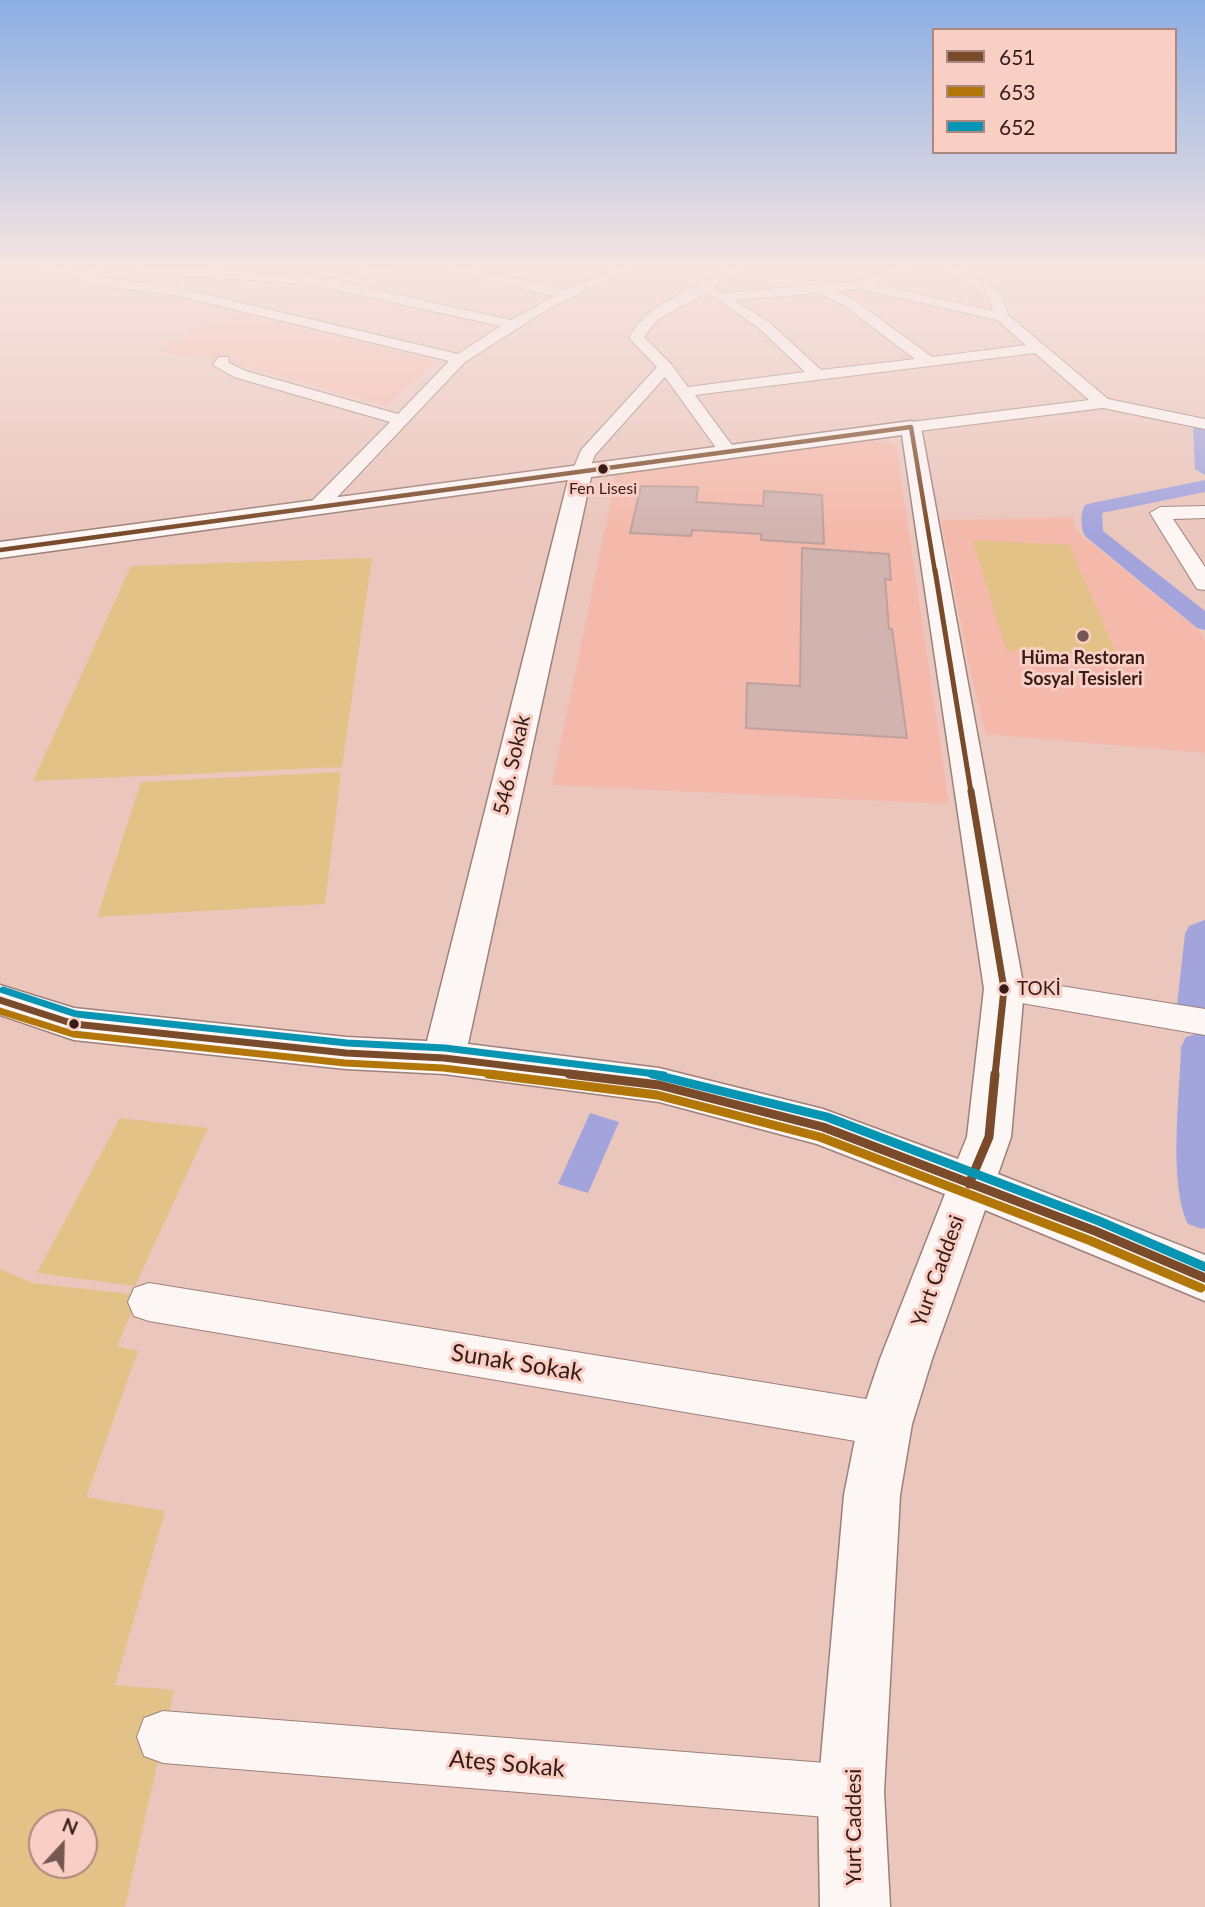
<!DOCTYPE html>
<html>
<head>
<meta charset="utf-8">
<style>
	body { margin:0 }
	#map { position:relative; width:1205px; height:1907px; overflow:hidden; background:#ebc6bd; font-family:Lato,sans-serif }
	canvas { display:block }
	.legend { position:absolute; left:932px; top:28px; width:245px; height:126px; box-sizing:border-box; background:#f9cec4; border:2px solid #ab877f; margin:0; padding:9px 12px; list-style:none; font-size:21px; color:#361c17 }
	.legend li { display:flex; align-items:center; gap:14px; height:35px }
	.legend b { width:35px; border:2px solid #ab877f }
	.north { position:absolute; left:28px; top:1809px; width:70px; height:70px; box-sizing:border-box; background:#f9cec4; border:2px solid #ab877f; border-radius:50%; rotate:22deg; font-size:19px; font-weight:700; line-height:28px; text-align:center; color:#361c17 }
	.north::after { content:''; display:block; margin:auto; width:24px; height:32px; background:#755851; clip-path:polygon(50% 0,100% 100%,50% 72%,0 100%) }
</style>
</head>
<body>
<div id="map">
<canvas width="1205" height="1907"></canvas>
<ul class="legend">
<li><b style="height:9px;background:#7a4b2a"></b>651</li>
<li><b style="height:9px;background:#b37608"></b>653</li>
<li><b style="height:9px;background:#0894b3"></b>652</li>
</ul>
<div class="north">N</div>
</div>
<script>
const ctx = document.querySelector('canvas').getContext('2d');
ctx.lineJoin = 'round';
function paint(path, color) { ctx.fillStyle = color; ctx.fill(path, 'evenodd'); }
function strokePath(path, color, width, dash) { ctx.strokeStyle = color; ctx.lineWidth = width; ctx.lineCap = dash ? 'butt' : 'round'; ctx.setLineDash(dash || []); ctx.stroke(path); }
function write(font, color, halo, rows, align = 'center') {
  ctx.font = font + ' Lato,sans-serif'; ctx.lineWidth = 6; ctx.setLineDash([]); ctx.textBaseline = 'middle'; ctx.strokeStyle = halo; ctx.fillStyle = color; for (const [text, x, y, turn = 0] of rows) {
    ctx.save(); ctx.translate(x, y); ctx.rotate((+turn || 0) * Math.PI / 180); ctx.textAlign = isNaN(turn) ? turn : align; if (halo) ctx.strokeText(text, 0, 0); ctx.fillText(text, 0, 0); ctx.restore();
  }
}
paint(new Path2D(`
	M242,314L322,335L438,361L387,406L223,360L156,351L220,317Z
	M878,440L896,445L949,804L552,785L616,475Z
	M1073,517L1077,532L1200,631L1205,641V753L986,734L971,675L941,520Z`), '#f4b9ab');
paint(new Path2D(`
	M973,540L1069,545L1117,655L1006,650Z
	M372,558L342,767L33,781L131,566Z
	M341,772L325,904L97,917L141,782Z
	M120,1118L208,1128L135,1286L37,1273Z
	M0,1269L32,1283L139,1295L117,1346L138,1351L86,1497L165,1511L115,1685L174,1690L125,1907H0ZM42,1823H84V1865H42Z`), '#e2c287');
paint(new Path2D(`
	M590,1113L619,1122L588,1193L558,1184Z`), '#a3a4dc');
paint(new Path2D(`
	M1202,424H1205V475L1195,469L1193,429Z
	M1205,480V492L1102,513L1103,531L1205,611V630L1197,628L1086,537C1080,530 1080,512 1085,505L1092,503Z
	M1205,920V1015L1194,1018L1182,1014L1177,1005L1185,934L1189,926Z
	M1199,1033L1205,1035V1228L1202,1229L1188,1224C1168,1182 1180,1094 1181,1047L1186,1037Z`), '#a3a4dc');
const building = new Path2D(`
	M641,486L698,487L696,502L763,506L764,491L822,495L824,544L761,540V534L692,530L691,536L630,533Z
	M802,548L889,554L891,580L885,579L889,629H892L907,738L746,728L747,683L800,686Z`);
paint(building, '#d1b3b0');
strokePath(building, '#bea19e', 2);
const minor = new Path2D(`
	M35,267H58L84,273L91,267H105L95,276L174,287L458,354L501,326L309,284L143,273L137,269L171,267L309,276L327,280L377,267H402L400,270L340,282L511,320L555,296L443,270L441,267H464L566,290L619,267H635L548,309L465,362L324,511H310L307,507L310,503L390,422L234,377L213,365L218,357H228L229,363L246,371L398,414L449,361L174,295L94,285Z
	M730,267H744L713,288L723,293L859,281L895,267H913L874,284L993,311L989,297L944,267H959L1000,292L1008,315L1108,399L1205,419V429L1103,408L911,432L902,427L911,422L1089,400L1035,353L695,395L737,452L728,457L722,456L665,377L595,455L587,476H575L572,472L581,450L657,367L629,338C649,299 697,291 730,267ZM860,289L997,320L1026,345L932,357L853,299L836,291ZM707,292L760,329L805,372L688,387L671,364L644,337L657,320ZM818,293L843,305L915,359L821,370L770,323L734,300Z
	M1205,506V518L1173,519L1205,567V590L1197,589L1150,513L1160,507Z
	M1004,977L1205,1009V1035L993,998L988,989L993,980Z
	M149,1283L885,1402L901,1408L907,1424L901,1440L885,1446L149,1321L134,1316L128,1302L134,1288Z
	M163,1711L851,1765L870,1773L878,1792L870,1811L851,1819L163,1763L144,1756L137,1737L144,1718Z`);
const major = new Path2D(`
	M911,421L918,423L921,427L1024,989L1011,1137L998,1174L1205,1255V1301L985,1210L932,1359L912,1424L900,1495L884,1792L890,1907H820L818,1792L844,1495L858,1424L880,1359L945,1194L817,1144L659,1102L444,1074L346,1069L74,1040L0,1015V985L74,1008L346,1037L427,1041L568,480L0,558V542ZM902,435L984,989L967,1137L958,1159L823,1109L659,1068L468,1044L591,477Z`);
strokePath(minor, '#9c817a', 2);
strokePath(major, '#9c817a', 3);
paint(minor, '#fcf6f5');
paint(major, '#fcf6f5');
strokePath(new Path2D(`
	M0,550L911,427L935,572`), '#7a4b2a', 4.5);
strokePath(new Path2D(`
	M935,570L971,792`), '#7a4b2a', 5);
strokePath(new Path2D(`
	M971,791L1004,989L995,1075
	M0,1000L74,1024L346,1053L444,1058L583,1075`), '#7a4b2a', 7);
strokePath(new Path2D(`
	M569,1074L659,1085L823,1127L1095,1231L1205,1278
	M969,1184L989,1137L995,1074`), '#7a4b2a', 9);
strokePath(new Path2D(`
	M0,1011L73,1034L345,1063L443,1068L502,1075`), '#b37608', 7);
strokePath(new Path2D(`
	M488,1074L657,1095L820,1137L1091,1241L1201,1288`), '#b37608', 9);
strokePath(new Path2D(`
	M3,990L76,1014L347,1043L445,1048L664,1075`), '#0894b3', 7);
strokePath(new Path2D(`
	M652,1074L827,1117L1099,1221L1205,1267`), '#0894b3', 9);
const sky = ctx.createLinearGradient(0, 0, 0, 534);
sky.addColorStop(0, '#8caee3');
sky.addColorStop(0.5, '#f6e5e1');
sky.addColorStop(1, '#f6e5e100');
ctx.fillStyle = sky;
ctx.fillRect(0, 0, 1205, 534);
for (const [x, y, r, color] of [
	[603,469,6,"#361c17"],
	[1083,636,7,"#755851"],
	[1004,989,6,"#361c17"],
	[74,1024,6,"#361c17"]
]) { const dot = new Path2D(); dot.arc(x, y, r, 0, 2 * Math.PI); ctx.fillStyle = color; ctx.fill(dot); strokePath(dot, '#f9cec4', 2.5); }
write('16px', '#361c17', '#f9cec4', [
	["Fen Lisesi",603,489]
]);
write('bold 18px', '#361c17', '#f9cec4', [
	["Hüma Restoran",1083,658],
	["Sosyal Tesisleri",1083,679]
]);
write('19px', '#361c17', '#f9cec4', [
	["TOKİ",1017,989]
], 'left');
write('21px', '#361c17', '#f9cec4', [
	["546. Sokak",512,765,-77],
	["Yurt Caddesi",938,1271,-70],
	["Yurt Caddesi",854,1827,-90]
]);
write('24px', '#361c17', '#f9cec4', [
	["Sunak Sokak",517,1363,9],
	["Ateş Sokak",507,1764,5]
]);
</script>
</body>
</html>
